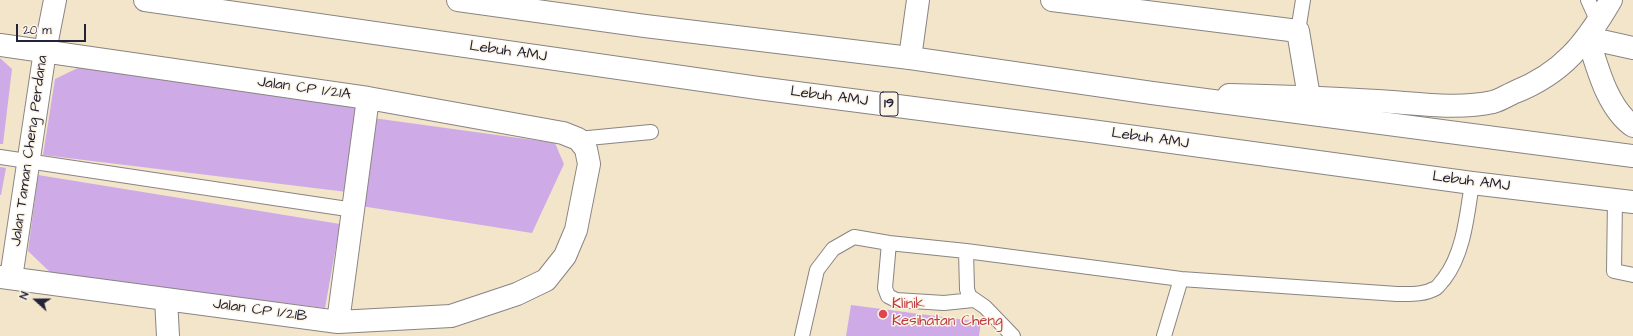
<!DOCTYPE html>
<html>
<head>
<meta charset="utf-8">
<style>
	body { margin:0 }
	#map { position:relative; width:1633px; height:336px; overflow:hidden; background:#f2e5c9; font-family:"Architects Daughter",sans-serif }
	canvas { display:block }
	.north { position:absolute; left:16px; top:280px; width:40px; height:40px; -webkit-text-stroke:3px #fcf5e5; paint-order:stroke; rotate:291deg; font-size:11px; font-weight:700; line-height:16px; text-align:center; color:#22223b }
	.north::after { content:''; display:block; margin:auto; width:14px; height:18px; background:#22223b; clip-path:polygon(50% 0,100% 100%,50% 72%,0 100%) }
	.scale { position:absolute; left:16px; top:24px; width:70px; height:18px; box-sizing:border-box; border:2px solid #22223b; border-top:0; padding-left:5px; font-size:12px; line-height:14px; white-space:nowrap; color:#22223b; -webkit-text-stroke:3px #fcf5e5; paint-order:stroke }
</style>
</head>
<body>
<div id="map">
<canvas width="1633" height="336"></canvas>
<div class="north">N</div>
<div class="scale">20 m</div>
</div>
<script>
const ctx = document.querySelector('canvas').getContext('2d');
ctx.lineJoin = 'round';
function paint(path, color) { ctx.fillStyle = color; ctx.fill(path, 'evenodd'); }
function strokePath(path, color, width, dash) { ctx.strokeStyle = color; ctx.lineWidth = width; ctx.lineCap = dash ? 'butt' : 'round'; ctx.setLineDash(dash || []); ctx.stroke(path); }
function write(font, color, halo, rows, align = 'center') {
  ctx.font = font + ' "Architects Daughter",sans-serif'; ctx.lineWidth = 3; ctx.setLineDash([]); ctx.textBaseline = 'middle'; ctx.strokeStyle = halo; ctx.fillStyle = color; for (const [text, x, y, turn = 0] of rows) {
    ctx.save(); ctx.translate(x, y); ctx.rotate((+turn || 0) * Math.PI / 180); ctx.textAlign = isNaN(turn) ? turn : align; if (halo) ctx.strokeText(text, 0, 0); ctx.fillText(text, 0, 0); ctx.restore();
  }
}
paint(new Path2D(`
	M0,58L12,69L3,144H0Z
	M84,65L356,108L347,192L43,155L55,79Z
	M373,118L555,143L564,164L532,233L361,206Z
	M0,167L6,168L1,195H0Z
	M38,175L340,224L325,308L52,274L28,251Z
	M851,305L981,322L979,336H846Z`), '#ceabe7');
const service = new Path2D(`
	M1588,0L1598,22
	M1298,31L1303,0
	M578,139L651,132
	M0,157L354,210
	M1615,200L1614,271L1633,275
	M889,243L885,288L888,296L896,300L944,303L973,300
	M966,251L967,289L969,296L985,307L1013,336
	M802,336L817,270L833,249L854,237L889,243L966,251L1181,279L1397,294C1410,294 1424,295 1436,288C1439,286 1441,282 1444,279C1464,253 1467,215 1472,183
	M1164,336L1181,279`);
const minor = new Path2D(`
	M1052,0L1298,31L1309,97
	M1588,38C1597,66 1607,108 1633,126
	M1588,38L1633,48
	M0,45L368,98L563,133L578,139L586,149L589,164L576,230L565,256L546,280L517,294L451,316L338,322L0,277
	M910,58L918,0
	M1229,95C1278,96 1328,98 1377,101C1414,103 1457,110 1493,102C1500,100 1508,95 1515,92C1563,73 1586,43 1611,0
	M11,278L45,51L55,0
	M166,299L168,336
	M338,322L368,98`);
const trunk = new Path2D(`
	M145,0L758,88L1091,131L1472,183L1633,202
	M458,0L645,26L910,58L1152,93L1633,156`);
strokePath(service, '#8a8482', 16);
strokePath(minor, '#8a8482', 24);
strokePath(trunk, '#8a8482', 24);
strokePath(service, '#fff', 14);
strokePath(minor, '#fff', 22);
strokePath(trunk, '#fff', 22);
for (const [x, y, r, color] of [
	[883,314,5,"#e0444e"]
]) { const dot = new Path2D(); dot.arc(x, y, r, 0, 2 * Math.PI); ctx.fillStyle = color; ctx.fill(dot); strokePath(dot, '#fcf5e5', 1.5); }
for (const [x, y, w] of [
	[889,104,18]
]) { const box = new Path2D(); box.roundRect(x - w / 2, y - 12, w, 24, 3); ctx.fillStyle = '#fcf5e5'; ctx.fill(box); strokePath(box, '#22223b', 1); }
write('bold 14px', '#22223b', null, [
	["19",889,104]
]);
write('15px', '#22223b', '#fcf5e5', [
	["Lebuh AMJ",508,52,8],
	["Jalan CP 1/21A",304,89,8],
	["Lebuh AMJ",829,97,7],
	["Lebuh AMJ",1150,139,8],
	["Jalan Taman Cheng Perdana",30,151,-82],
	["Lebuh AMJ",1471,182,7],
	["Jalan CP 1/21B",260,311,8]
]);
write('15px', '#be3a42', '#fcf5e5', [
	["Klinik",892,305],
	["Kesihatan Cheng",892,322]
], 'left');
</script>
</body>
</html>
